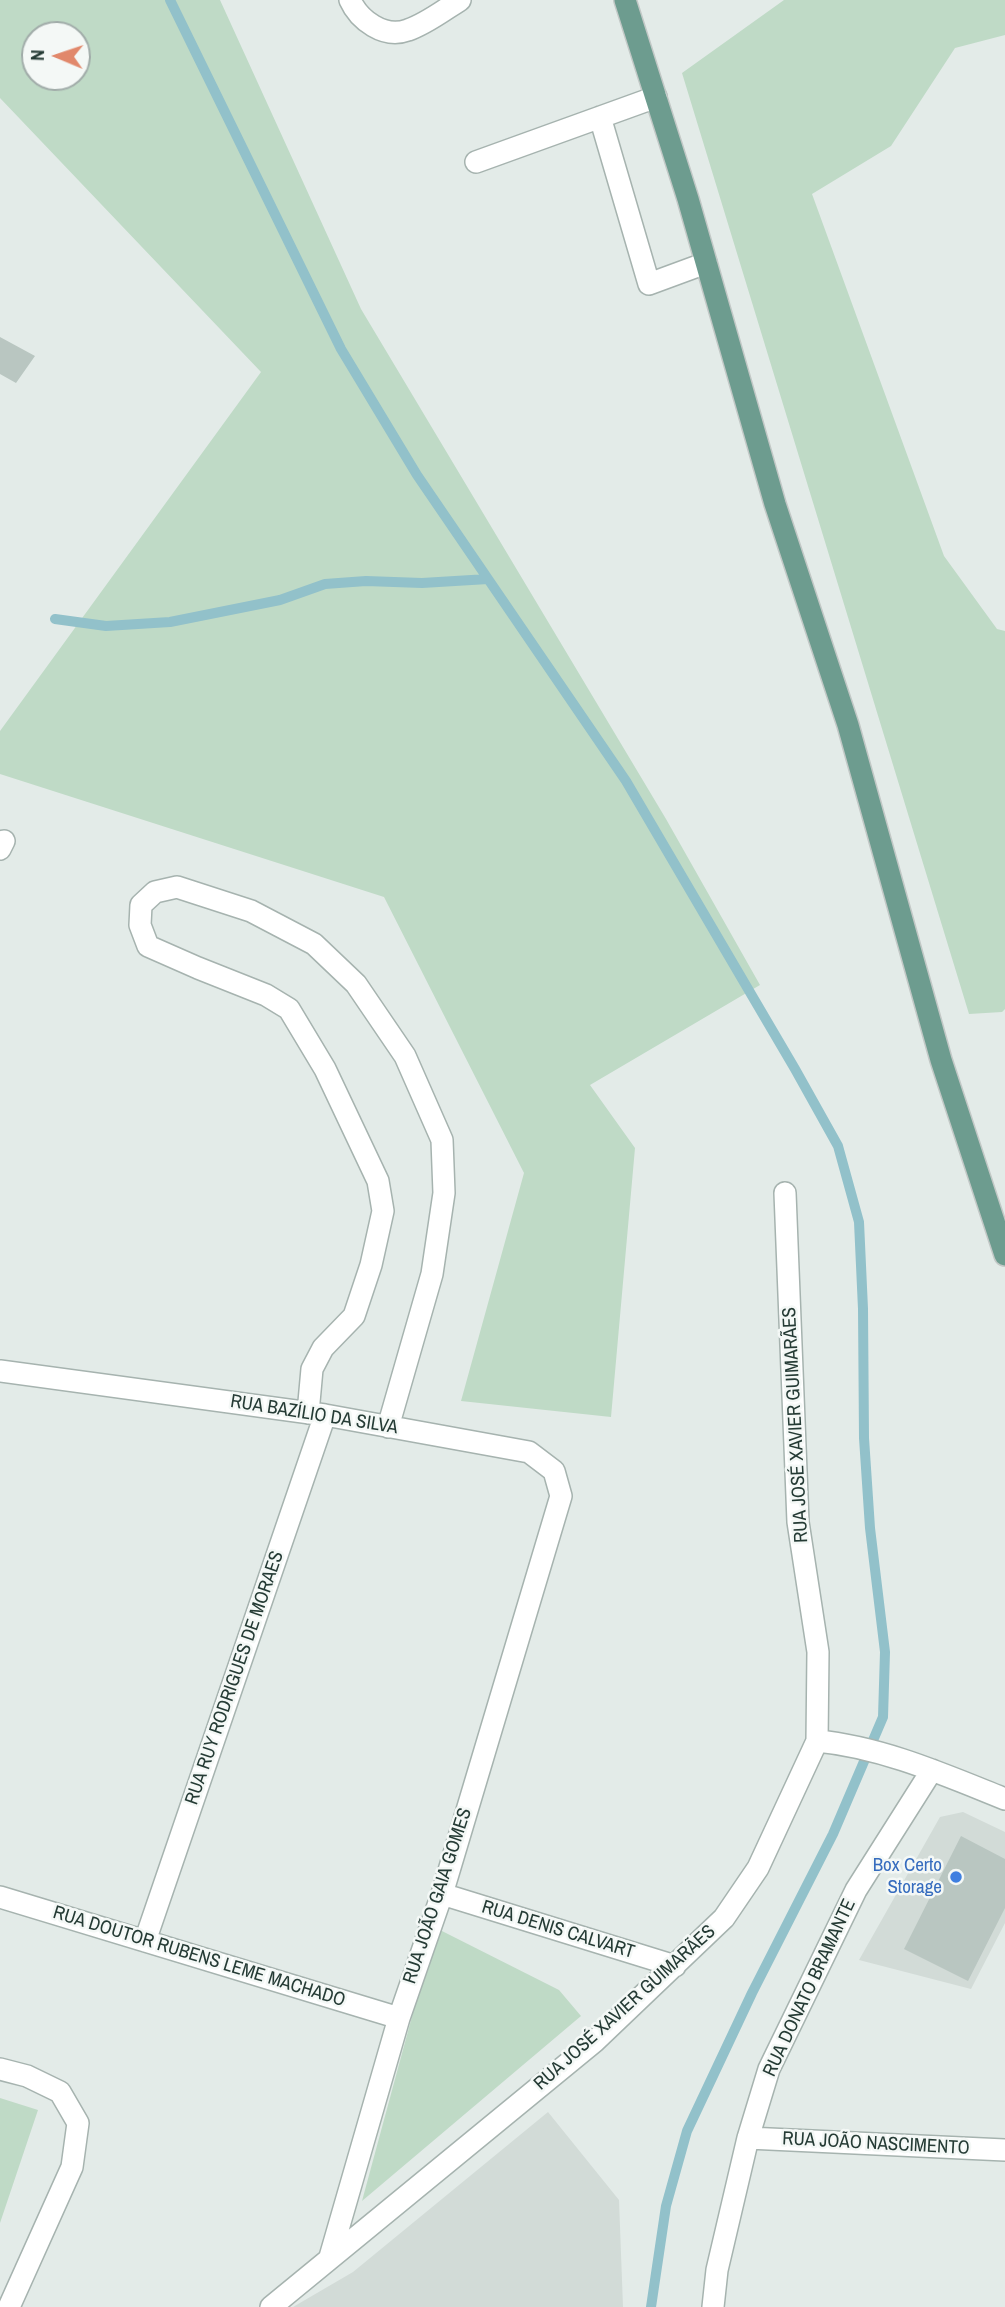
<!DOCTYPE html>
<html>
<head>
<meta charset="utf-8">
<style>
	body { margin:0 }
	#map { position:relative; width:1005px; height:2307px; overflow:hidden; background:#e3ebe8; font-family:"Archivo Narrow",sans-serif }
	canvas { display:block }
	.north { position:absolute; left:21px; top:21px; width:70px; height:70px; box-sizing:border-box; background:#f4f8f6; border:2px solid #a1aca9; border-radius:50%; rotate:272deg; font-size:19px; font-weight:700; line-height:28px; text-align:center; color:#253b35 }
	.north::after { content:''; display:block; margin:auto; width:24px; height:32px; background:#e1886b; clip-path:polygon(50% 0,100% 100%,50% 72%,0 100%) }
</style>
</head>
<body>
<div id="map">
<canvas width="1005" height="2307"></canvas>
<div class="north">N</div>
</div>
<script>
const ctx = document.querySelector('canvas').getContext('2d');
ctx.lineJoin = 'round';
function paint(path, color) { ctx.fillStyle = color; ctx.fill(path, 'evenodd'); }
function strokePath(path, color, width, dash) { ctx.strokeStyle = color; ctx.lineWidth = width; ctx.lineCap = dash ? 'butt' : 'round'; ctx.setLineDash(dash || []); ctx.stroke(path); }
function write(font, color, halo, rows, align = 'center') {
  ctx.font = font + ' "Archivo Narrow",sans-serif'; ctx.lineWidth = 5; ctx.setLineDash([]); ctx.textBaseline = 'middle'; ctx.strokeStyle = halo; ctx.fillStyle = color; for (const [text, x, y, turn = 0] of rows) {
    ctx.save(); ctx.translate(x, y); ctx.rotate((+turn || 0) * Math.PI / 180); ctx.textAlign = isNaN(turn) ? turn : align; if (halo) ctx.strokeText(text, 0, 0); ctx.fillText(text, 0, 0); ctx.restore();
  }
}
paint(new Path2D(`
	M963,1812L1005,1832V1923L971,1989L859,1960L940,1817Z
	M548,2112L619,2200L623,2307H293L353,2272Z`), '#d2dbd7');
paint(new Path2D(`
	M0,0H220L361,309L666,819L760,985L590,1085L635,1148L611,1417L461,1401L524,1173L384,897L0,774V731L261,372L0,98ZM35,35H77V77H35Z
	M784,0H1005V35L955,48L891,146L812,194L944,556L997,629L1005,631V1009L1002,1012L969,1014L682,73Z
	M436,1928L559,1990L581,2016L362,2201Z
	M0,2098L38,2110L0,2223Z`), '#bfdac6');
strokePath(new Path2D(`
	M170,0L341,349L417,475L626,781L795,1069L838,1146L859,1222L863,1309L864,1438L870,1528L885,1652L883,1717L833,1834L752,1993L687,2131L666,2206L651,2307
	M55,619L106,626L170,622L280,600L325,584L366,581L422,583L488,579`), '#92c1ca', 10);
paint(new Path2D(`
	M0,337L35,356L16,383L0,374Z
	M961,1836L1005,1859V1908L968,1981L904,1949Z`), '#b9c6c1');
const minor = new Path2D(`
	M350,0C359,20 384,39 408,30C426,24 444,10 460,0
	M600,117L649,284L706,263
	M476,162L656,97
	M0,849L4,841
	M0,1371L325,1415L529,1452L554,1471L561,1496L442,1894L399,2018L330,2257
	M308,1413L312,1369L323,1348L354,1316L371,1265L383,1211L378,1181L325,1069L289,1009L266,995L198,968L148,946L140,925L141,905L155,892L177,887L251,911L314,944L356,984L405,1056L442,1140L444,1193L432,1274L388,1427
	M817,1741C882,1747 945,1775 1005,1799
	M442,1894L675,1966
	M0,1897L399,2018
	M145,1941L325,1415
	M0,2069L27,2076L60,2092L78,2123L72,2167L9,2307
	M748,2138L1005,2150
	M271,2307L594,2042L724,1918L758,1868L817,1741L818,1652L798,1522L785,1193
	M713,2307L717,2270L748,2138L769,2069L856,1890L932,1770`);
const major = new Path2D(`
	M625,0L688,199L775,504L848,725L941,1060L1005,1255`);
strokePath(minor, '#a6b3af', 24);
strokePath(major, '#c2c8c6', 24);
strokePath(minor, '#fff', 21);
strokePath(major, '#6d9c8f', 21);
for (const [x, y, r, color] of [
	[956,1877,7,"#3f7fe0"]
]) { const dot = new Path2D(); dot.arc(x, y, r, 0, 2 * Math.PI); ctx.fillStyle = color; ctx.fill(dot); strokePath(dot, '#f4f8f6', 2.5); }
write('19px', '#253b35', '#f4f8f6', [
	["RUA BAZÍLIO DA SILVA",314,1415,9],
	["RUA JOSÉ XAVIER GUIMARÃES",796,1425,-93],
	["RUA RUY RODRIGUES DE MORAES",235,1678,-71],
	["RUA JOÃO GAIA GOMES",438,1896,-72],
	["RUA DENIS CALVART",558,1930,17],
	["RUA DOUTOR RUBENS LEME MACHADO",199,1957,17],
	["RUA DONATO BRAMANTE",810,1988,-65],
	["RUA JOSÉ XAVIER GUIMARÃES",625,2008,-42],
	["RUA JOÃO NASCIMENTO",876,2144,3]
]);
write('19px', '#366cbe', '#f4f8f6', [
	["Box Certo",942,1866],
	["Storage",942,1888]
], 'right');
</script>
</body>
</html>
